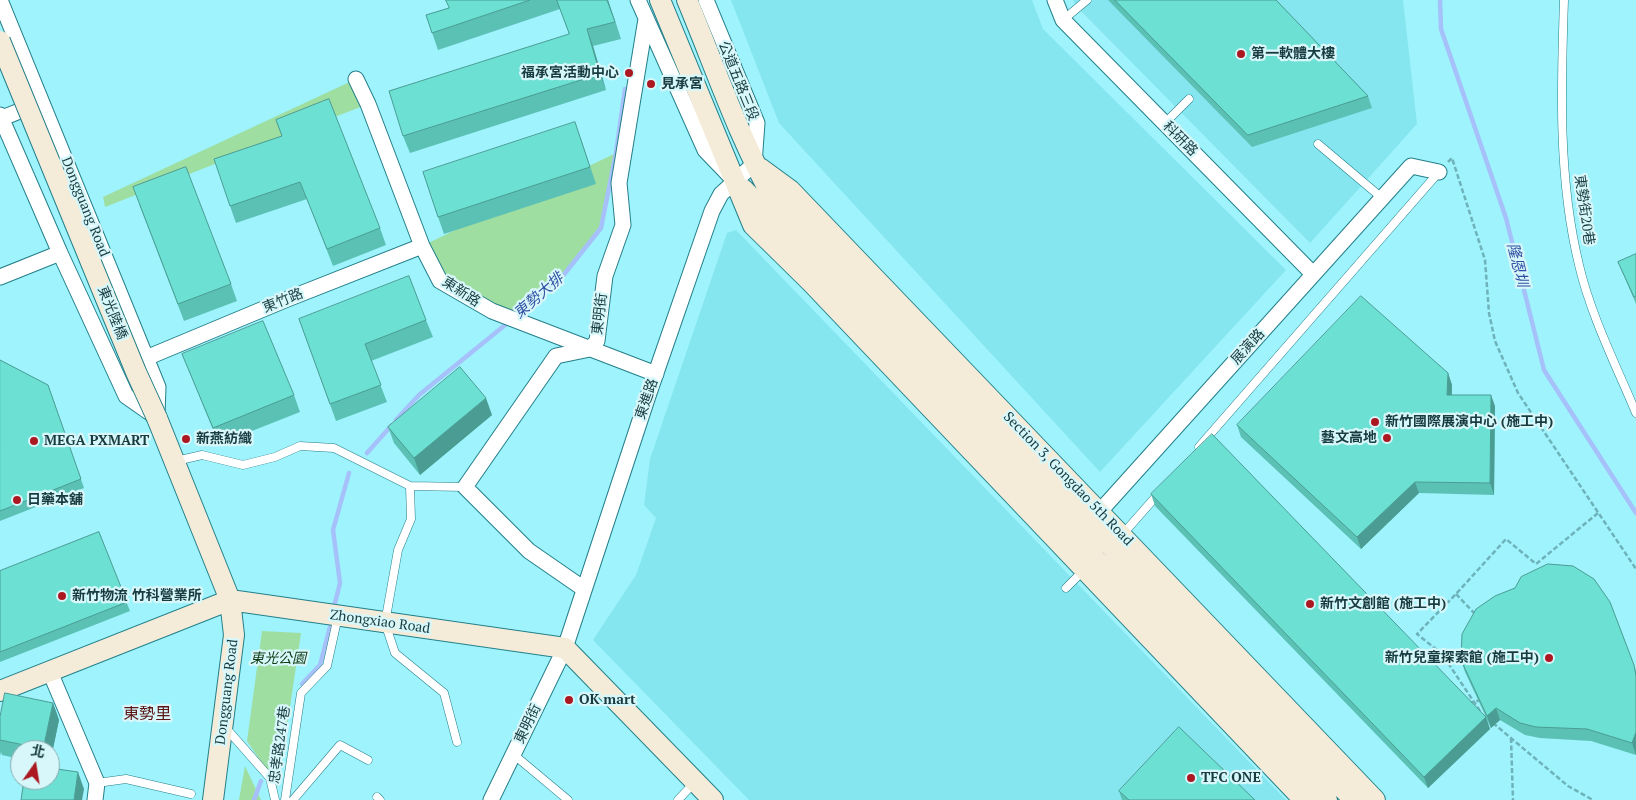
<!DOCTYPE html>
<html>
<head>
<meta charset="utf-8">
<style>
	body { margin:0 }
	#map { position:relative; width:1636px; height:800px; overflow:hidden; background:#9ef3fd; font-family:"PT Serif","Noto Sans TC",serif }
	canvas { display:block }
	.north { position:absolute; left:10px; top:740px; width:50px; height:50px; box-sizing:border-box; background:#d7f7fa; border:1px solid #8aacaf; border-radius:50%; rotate:13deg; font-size:14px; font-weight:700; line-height:20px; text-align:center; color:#173b3f }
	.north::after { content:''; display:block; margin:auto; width:18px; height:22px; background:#ab1821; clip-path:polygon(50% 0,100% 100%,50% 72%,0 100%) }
</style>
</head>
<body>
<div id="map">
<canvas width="1636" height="800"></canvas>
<div class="north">北</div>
</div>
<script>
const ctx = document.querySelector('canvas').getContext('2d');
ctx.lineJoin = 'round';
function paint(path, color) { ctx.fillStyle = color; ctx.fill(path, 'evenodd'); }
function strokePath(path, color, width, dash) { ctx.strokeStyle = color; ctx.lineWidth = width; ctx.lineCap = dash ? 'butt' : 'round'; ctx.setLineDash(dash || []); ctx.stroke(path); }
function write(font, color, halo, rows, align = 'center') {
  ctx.font = font + ' "PT Serif","Noto Sans TC",serif'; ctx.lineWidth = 4.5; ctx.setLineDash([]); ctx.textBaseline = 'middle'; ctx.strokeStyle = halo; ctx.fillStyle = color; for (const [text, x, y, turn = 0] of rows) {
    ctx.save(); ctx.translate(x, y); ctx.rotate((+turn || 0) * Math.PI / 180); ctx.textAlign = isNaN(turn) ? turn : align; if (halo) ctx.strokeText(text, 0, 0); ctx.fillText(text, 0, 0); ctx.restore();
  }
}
paint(new Path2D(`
	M731,0H1032L1043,29L1286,270L1100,472L779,123Z
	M1073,0H1403L1417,124L1310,243L1075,5Z
	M736,230L1286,800H749L593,640L636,575L656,518L644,505L650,459L727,233Z`), '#86e6f0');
paint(new Path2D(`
	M356,79L368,104L105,207L103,197Z
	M616,153L601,228L558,282L513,319L440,281L422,246Z
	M262,631L301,633L278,787L247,741Z
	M245,766L261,800H239Z`), '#9fdea1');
strokePath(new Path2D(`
	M1440,0L1441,29L1506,218L1544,370L1636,513
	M396,420L419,395L558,282L601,228L616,153L625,89
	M367,453L391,426
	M335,603L340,583L333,530L349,473
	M302,684L320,665L330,627
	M254,800L261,781`), '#a6c1fa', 4.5);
const lane = new Path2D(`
	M1564,0C1561,88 1558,179 1579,265C1591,316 1616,365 1636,413
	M1063,20L1087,0
	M1165,123L1189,99
	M1318,144L1382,198
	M1199,447L1439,172
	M176,461L202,455L243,465L275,457L300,446L334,448L410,486L465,487
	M410,486L411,519L398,550L385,623L395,653L444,693L457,742
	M1122,535L1159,493
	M1066,588L1084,570
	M225,727L270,778L275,800
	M513,754L568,800
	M97,783L126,779L191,794
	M377,797L380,800
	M285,800L301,693L327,666L338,616
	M293,800L340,745L368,760
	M678,800L694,783`);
const street = new Path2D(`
	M0,0L158,387L157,414
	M638,0L705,150L730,176
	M1055,0L1063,20L1313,274
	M356,79L368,104L422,246L440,281L492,311L656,374
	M0,115L60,253L126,396L156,417
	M2,118L37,104
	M0,277L60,253
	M146,358L285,300L422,246
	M1093,519L1411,166L1439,172
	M584,589L529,551L465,487L556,356L590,349L597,341L605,276L623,225L619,183L646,19
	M50,672L97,783L95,800
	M491,800L565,648L648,396L712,211L721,194L754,164L757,123L706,0`);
const secondary = new Path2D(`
	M660,0L753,225L811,282L1304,800
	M687,0C716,69 739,139 776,203L1073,504L1125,562L1354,800
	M760,168L790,190L1375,800
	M743,189L1060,517L1096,560L1327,800
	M157,418L230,600L234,635L213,800
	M0,691L230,600L565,648L713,800`);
strokePath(lane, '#247f89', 9);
strokePath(street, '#247f89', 17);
strokePath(secondary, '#247f89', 22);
strokePath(new Path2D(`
	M1448,162L1452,158L1485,260L1489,313L1495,341L1518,393L1636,569
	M1456,594L1476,615
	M1480,711L1442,654L1417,634L1456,594L1506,539L1536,564L1598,513
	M1493,723L1568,786L1593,800
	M1511,738L1513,800`), '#6eb2ba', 2.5, [5, 2.5]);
strokePath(lane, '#fff', 8);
strokePath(street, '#fff', 15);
strokePath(secondary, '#f4ecd8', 20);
const secondaryBridge = new Path2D(`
	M0,41L136,372L157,418`);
strokePath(secondaryBridge, '#247f89', 22, []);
strokePath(new Path2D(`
	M1469,703L1481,700`), '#6eb2ba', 2.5, [5, 2.5]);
strokePath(secondaryBridge, '#f4ecd8', 20);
paint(new Path2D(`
	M446,0H608L621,39L593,46L606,90L410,153L403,136L569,34L560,9L438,50L426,15L449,8Z
	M1108,0H1276L1368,96L1372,108L1252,147Z
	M276,120L380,228L386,245L333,266L307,199L236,223L230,206L282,136Z
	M581,139L596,184L444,234L438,217Z
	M139,204L231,284L237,301L184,321Z
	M1636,254V304L1618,262Z
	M299,319L426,320L433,337L371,361L387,402L336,421Z
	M182,354L294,395L300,412L219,444Z
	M0,360L48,385L84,488L0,521Z
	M1448,373L1452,385V395L1495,406L1494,495L1419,493L1361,549L1241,437L1237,425Z
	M492,415L420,475L394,443L388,427Z
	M1151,494L1486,717L1465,672L1461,660L1610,602L1636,671V755L1591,741L1540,738L1525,735L1500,720L1491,728L1486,718L1490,729L1428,788L1155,506Z
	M99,532L130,611L0,662V571Z
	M53,703L59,720L50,763V750H20V759L2,755L1,752L0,756V717Z
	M1119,791L1255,800H1122Z`), '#5cc1b5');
paint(new Path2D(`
	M607,0H608L621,39L615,22Z
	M587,29L593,46L606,90L600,74Z
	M1448,373L1452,385L1451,407L1447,395Z
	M1491,395L1495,406L1494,495L1490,483Z
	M486,398L492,415L420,475L414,458Z
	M1415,482L1419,493L1361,549L1357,537Z
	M53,703L59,720L50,763V750H43Z
	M1496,708L1500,720L1491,728L1487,716Z
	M1486,717L1490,729L1428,788L1424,777Z
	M1636,732V755L1632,743Z
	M78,772L84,789L82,800H74Z`), '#4b9d94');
const building = new Path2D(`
	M446,0H530L432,33L426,15L449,8Z
	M557,0H607L615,22L587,29L600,74L403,136L389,91L569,34Z
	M1115,0H1276L1368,96L1248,135Z
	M329,99L380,228L327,249L300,182L230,206L214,159L282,136L276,120Z
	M575,122L590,167L438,217L423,172Z
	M186,167L231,284L178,304L133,187Z
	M1636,254V296L1634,297L1618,262Z
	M409,276L426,320L365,344L381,385L330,404L299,319Z
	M1361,296L1448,373L1447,395H1491L1490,483L1415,482L1357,537L1237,425Z
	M263,321L294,395L213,428L182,354Z
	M0,360L48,385L81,479L0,511Z
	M460,367L486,398L414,458L388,427Z
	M1212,434L1486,717L1424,777L1151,494Z
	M99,532L127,602L0,652V571Z
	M1548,564L1573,566L1594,579L1610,602L1634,665L1636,676V732L1632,743L1587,729L1536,727L1520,723L1496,708L1487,716L1461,660L1462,634L1476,609L1495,596L1515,588L1521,577Z
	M5,693L53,703L43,750H29V746L0,740V717Z
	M1179,727L1255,800H1129L1119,791Z
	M50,768L78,772L74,800H21L24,780H50Z`);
paint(building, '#6be0d3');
strokePath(building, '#4b9d94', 1);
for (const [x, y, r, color] of [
	[1241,54,5,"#ab1821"],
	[629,73,5,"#ab1821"],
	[651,84,5,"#ab1821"],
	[1375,422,5,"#ab1821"],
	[1387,438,5,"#ab1821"],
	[186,439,5,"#ab1821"],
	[34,441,5,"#ab1821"],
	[17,500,5,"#ab1821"],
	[62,596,5,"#ab1821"],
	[1310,604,5,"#ab1821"],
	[1549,658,5,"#ab1821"],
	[569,700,5,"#ab1821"],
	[1191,778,5,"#ab1821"]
]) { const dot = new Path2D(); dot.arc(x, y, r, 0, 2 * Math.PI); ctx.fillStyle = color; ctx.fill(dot); strokePath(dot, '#d7f7fa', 2); }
write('bold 14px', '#173b3f', '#d7f7fa', [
	["第一軟體大樓",1251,54],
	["福承宮活動中心",619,73,"right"],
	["見承宮",661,84],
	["新竹國際展演中心 (施工中)",1385,422],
	["藝文高地",1377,438,"right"],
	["新燕紡織",196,439],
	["MEGA PXMART",44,441],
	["日藥本舖",27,500],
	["新竹物流 竹科營業所",72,596],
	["新竹文創館 (施工中)",1320,604],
	["新竹兒童探索館 (施工中)",1539,658,"right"],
	["OK mart",579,700],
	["TFC ONE",1201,778]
], 'left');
write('14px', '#173b3f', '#d7f7fa', [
	["公道五路三段",738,81,68],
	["科研路",1180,139,45],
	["Dongguang Road",85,207,68],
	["東勢街20巷",1584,210,82],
	["東新路",461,292,33],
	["東竹路",283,301,-22],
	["東光陸橋",112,313,68],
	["東明街",600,314,-83],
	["展演路",1248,347,-48],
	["東進路",647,399,-71],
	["Section 3, Gongdao 5th Road",1068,479,46],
	["Zhongxiao Road",380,622,8],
	["Dongguang Road",227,692,-83],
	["東明街",528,724,-64],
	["忠孝路247巷",280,745,-82]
]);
write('italic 14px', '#0e3b13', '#d7f7fa', [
	["東光公園",278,659]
]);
write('italic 15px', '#3050a3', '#d7f7fa', [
	["隆恩圳",1517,265,76],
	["東勢大排",539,296,-41]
]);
write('16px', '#5a1615', '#d7f7fa', [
	["東勢里",147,714]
]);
</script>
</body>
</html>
